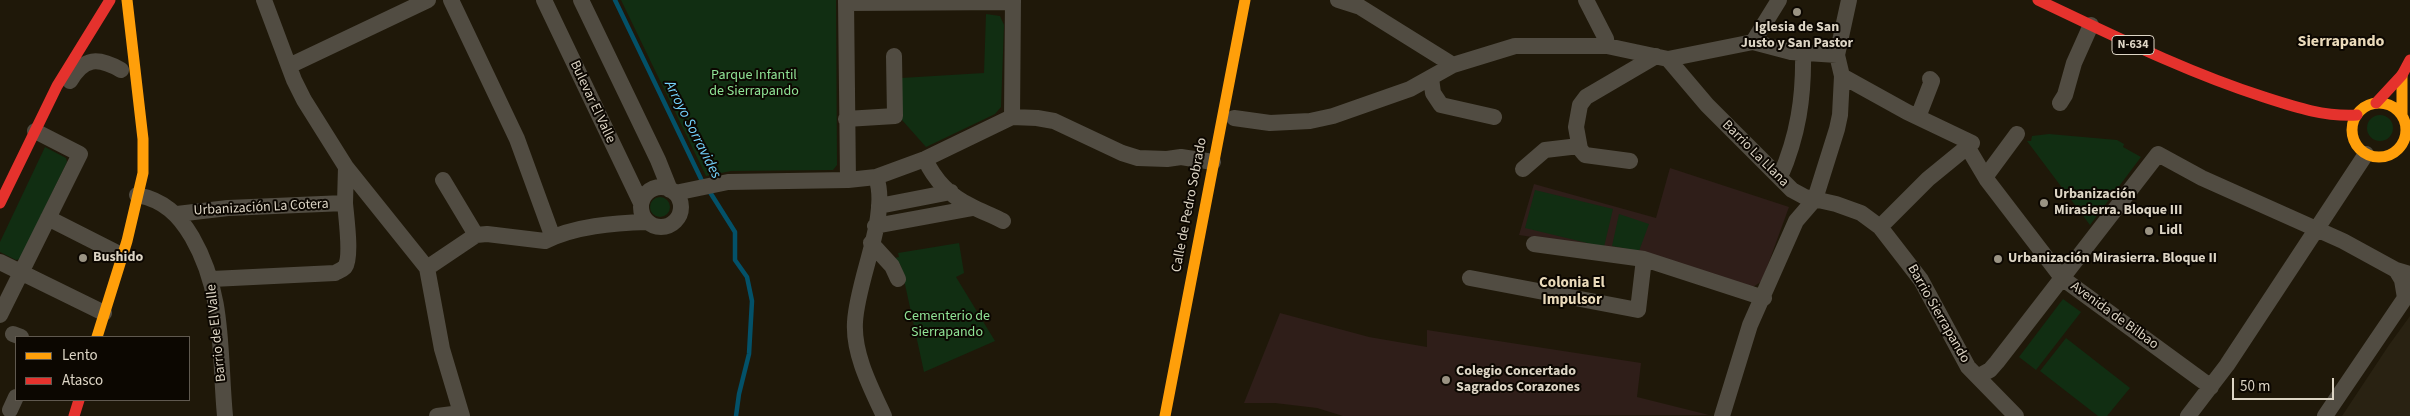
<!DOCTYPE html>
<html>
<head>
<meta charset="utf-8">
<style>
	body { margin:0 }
	#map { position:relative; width:2410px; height:416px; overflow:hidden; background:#1f1809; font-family:"Source Sans 3",sans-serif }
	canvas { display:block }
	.legend { position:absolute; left:15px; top:336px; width:175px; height:65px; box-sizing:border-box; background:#0c0701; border:1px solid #60594f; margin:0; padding:6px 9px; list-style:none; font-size:15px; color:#ddd5c5 }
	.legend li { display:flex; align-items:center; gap:10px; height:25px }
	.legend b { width:25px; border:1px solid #60594f }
	.scale { position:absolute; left:2232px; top:378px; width:102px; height:22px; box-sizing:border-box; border:2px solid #ddd5c5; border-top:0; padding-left:6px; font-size:15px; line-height:18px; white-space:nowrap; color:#ddd5c5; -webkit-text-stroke:4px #0c0701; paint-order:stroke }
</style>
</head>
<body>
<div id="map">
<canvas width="2410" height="416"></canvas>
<ul class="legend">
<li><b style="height:6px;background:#ff9f0a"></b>Lento</li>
<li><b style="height:6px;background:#e5322d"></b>Atasco</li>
</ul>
<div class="scale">50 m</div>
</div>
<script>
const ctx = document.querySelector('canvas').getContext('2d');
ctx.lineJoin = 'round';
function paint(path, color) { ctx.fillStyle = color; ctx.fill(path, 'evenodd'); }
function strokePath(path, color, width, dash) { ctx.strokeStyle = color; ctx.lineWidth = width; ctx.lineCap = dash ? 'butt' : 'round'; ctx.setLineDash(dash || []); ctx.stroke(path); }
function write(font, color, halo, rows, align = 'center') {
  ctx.font = font + ' "Source Sans 3",sans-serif'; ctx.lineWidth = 4; ctx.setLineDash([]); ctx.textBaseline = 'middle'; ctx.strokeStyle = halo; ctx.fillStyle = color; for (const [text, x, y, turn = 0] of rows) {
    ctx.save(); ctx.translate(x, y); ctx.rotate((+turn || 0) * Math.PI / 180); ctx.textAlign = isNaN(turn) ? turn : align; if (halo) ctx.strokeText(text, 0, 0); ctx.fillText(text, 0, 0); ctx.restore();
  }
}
paint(new Path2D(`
	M2410,316V416H2342L2389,345Z`), '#292212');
paint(new Path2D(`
	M1670,168L1789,207L1762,281L1753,287L1652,255L1519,235L1534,184L1656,218Z
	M1280,313L1369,337L1427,347V330L1641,363L1637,397L1709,415L1343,416L1317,408L1275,403H1244Z`), '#2f1e19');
paint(new Path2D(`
	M621,0H836L837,165L833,170L731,171L706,176Z
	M986,14L1000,16L1004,25L1001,107L995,114L926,147L902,120L901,78L984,73Z
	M2367 128a13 13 0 1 1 26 0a13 13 0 1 1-26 0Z
	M2049,134L2117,140L2124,144L2123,147L2141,157L2090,225L2027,141H2031L2032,136Z
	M45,147L66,158L67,162L20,259L16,260L0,252V242Z
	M1535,190L1613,209L1604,247L1525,228Z
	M650 207a10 10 0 1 1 20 0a10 10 0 1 1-20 0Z
	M1619,214L1649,224L1639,251L1612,246Z
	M959,243L964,273L956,277L995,341L924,372L901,266L895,258L899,257L898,253Z
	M2063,299L2081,312L2036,370L2019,357Z
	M2066,338L2130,388L2107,416H2098L2040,371Z`), '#112e12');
strokePath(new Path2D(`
	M615,0L703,183
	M708,189L735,232V260L747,277L752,301L749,354L739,394L736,416`), '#035169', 4.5);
strokePath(new Path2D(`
	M264,0L294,80L304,100L346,167L427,268L442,349L462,416
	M451,0L517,139L552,235
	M544,0L641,203
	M581,0L658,160L670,190
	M846,0L848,180
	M1338,0L1360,7L1453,65
	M1586,0L1606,39L1607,46
	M846,3L1013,2
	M1753,42L1779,0
	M1668,59L1707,105L1792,190L1805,197L1836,204L1861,213L1880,227L1921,280L1968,367L2016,416
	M289,66L428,0
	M1842,76L1907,112L1972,143L1928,179L1880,227
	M1431,78L1433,93L1441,105L1494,117
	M70,81C84,57 98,57 121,70
	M2060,103L2065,95L2074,63L2091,25
	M1012,117L1013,0
	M1918,117L1932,81L1930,79
	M1234,118L1270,123L1310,121L1333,116L1410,89L1453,65L1515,46H1607L1668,59L1753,42L1791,52L1837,55
	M846,119L895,116L894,56
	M1968,148L1987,180L2062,278L2211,387
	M925,159C934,179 950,196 971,206C982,212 992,215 1003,221
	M1630,161L1585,155L1580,149L1576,127L1580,105L1586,97L1656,56
	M1523,169L1545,150L1579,146
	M1986,176L2017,134
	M876,177C890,215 857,279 855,322C853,354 871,388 884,416
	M1780,177C1798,136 1804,97 1803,52
	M443,180L476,235
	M641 207a20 20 0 1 1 40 0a20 20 0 1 1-40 0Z
	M675,193L728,182L848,180L876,177L925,159L1012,117L1037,118L1054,121L1122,153L1138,158L1167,159L1181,157L1213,162
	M137,195C164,200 179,215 192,237C225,294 219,353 225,416
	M879,206L951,192
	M177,214L228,208L345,203L346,167
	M48,218L123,256
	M875,226L973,208
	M871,243L892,266L898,279
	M1534,244L1644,259L1764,298
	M0,262L104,313
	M427,268L476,235L487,234L545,241C575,226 613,223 648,222
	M1470,278L1638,310L1644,259
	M212,279L335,273C339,271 342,270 345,267C352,257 346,216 345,203
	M0,315L80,154L35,131
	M13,334L21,337
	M1979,376L1990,370L1997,362L2158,154L2202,178L2343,241L2396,270L2410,274
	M10,410L16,397
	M437,416L461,413
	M1722,416L1750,325L1796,221L1815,199L1837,129L1840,115L1842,76L1837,55L1849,0
	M2188,416L2227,365L2366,154
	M2325,416L2405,298L2402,280L2396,270`), '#514c42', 16);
strokePath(new Path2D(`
	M2402,75V114
	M2352 130a27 27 0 1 1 54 0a27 27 0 1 1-54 0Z
	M97,337L127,241L143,173V139L127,0
	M1165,416L1245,0`), '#ff9f0a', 11);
strokePath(new Path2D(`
	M2038,0C2112,35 2186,72 2264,97C2295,107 2325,117 2357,115
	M2376,103L2402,75L2410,60
	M0,203L57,86L110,0
	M74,416L79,400`), '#e5322d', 11);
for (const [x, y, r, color] of [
	[1797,12,5,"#9a9383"],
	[2044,203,5,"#9a9383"],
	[2149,231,5,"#9a9383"],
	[83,258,5,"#9a9383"],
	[1998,259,5,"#9a9383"],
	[1446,380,5,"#9a9383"]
]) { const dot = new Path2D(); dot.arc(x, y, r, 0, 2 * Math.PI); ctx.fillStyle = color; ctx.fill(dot); strokePath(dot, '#0c0701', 2); }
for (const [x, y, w] of [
	[2133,45,42]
]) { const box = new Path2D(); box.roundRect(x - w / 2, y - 9.5, w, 19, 4); ctx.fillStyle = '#0c0701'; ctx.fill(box); strokePath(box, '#ddd5c5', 1); }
write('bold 12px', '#ddd5c5', null, [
	["N-634",2133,45]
]);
write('bold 14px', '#ddd5c5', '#0c0701', [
	["Iglesia de San",1797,28,"center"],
	["Justo y San Pastor",1797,44,"center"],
	["Urbanización",2054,195],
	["Mirasierra. Bloque III",2054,211],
	["Lidl",2159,231],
	["Bushido",93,258],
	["Urbanización Mirasierra. Bloque II",2008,259],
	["Colegio Concertado",1456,372],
	["Sagrados Corazones",1456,388]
], 'left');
write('14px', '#90e496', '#0c0701', [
	["Parque Infantil",754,76],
	["de Sierrapando",754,92],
	["Cementerio de",947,317],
	["Sierrapando",947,333]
]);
write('14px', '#ddd5c5', '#0c0701', [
	["Bulevar El Valle",592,102,65],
	["Barrio La Llana",1755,154,45],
	["Calle de Pedro Sobrado",1190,205,-79],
	["Urbanización La Cotera",261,208,-3],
	["Barrio Sierrapando",1938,314,60],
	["Avenida de Bilbao",2114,316,36],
	["Barrio de El Valle",217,333,-96]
]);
write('italic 15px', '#74d3fd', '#0c0701', [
	["Arroyo Sorravides",692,130,63]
]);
write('bold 15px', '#eadaba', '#0c0701', [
	["Colonia El",1572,284],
	["Impulsor",1572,301]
]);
write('bold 16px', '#eadaba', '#0c0701', [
	["Sierrapando",2341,42]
]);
</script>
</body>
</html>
